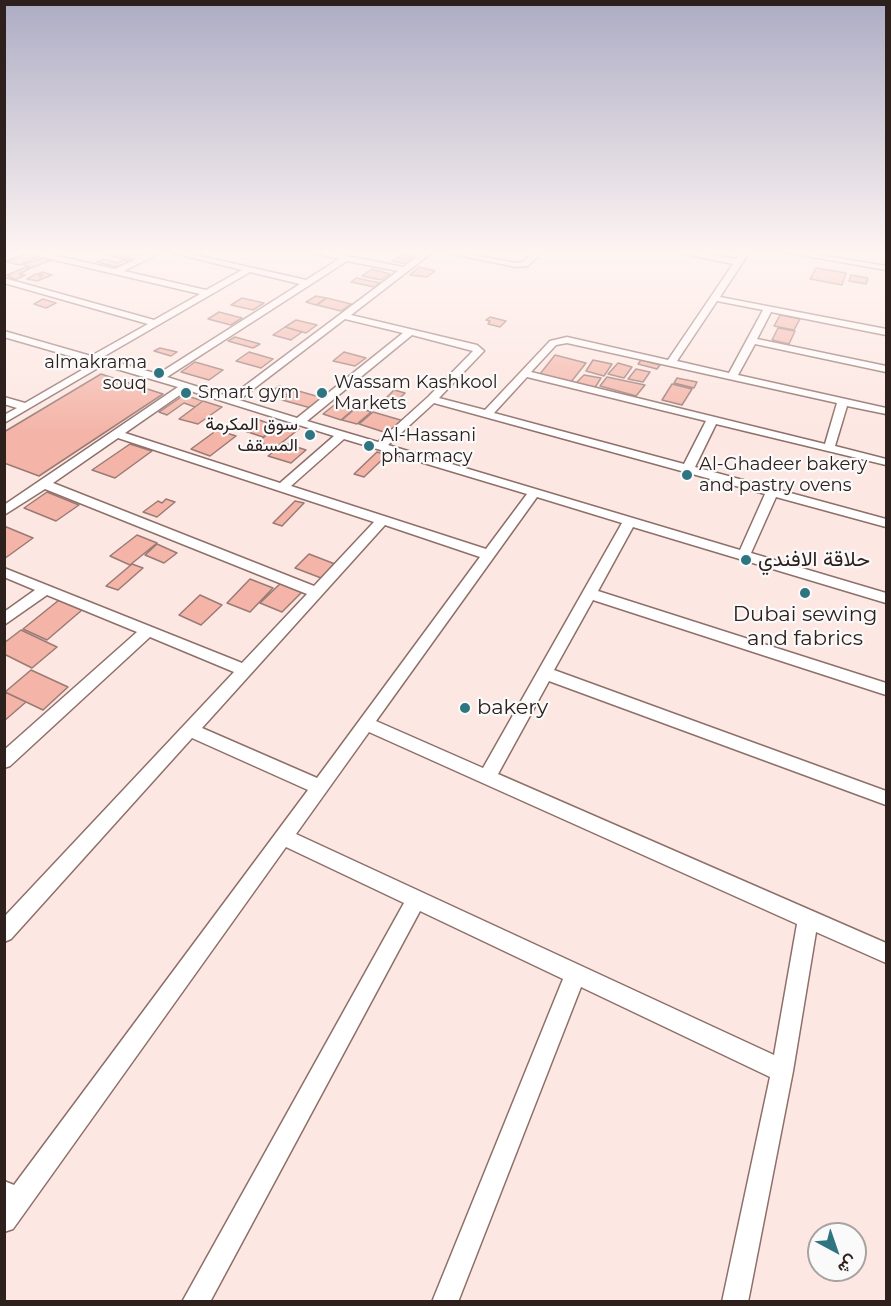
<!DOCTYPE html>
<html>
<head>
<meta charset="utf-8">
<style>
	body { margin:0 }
	#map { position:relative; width:891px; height:1306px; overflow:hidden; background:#fde7e2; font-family:Montserrat,Vazirmatn,sans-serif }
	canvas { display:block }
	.frame { position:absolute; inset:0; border:6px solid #2d201d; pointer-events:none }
	.north { position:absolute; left:807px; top:1222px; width:60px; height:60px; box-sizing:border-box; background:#fafafa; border:2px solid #a8a3a2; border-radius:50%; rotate:140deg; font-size:16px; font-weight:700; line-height:24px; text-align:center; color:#2d201d }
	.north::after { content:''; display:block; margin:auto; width:21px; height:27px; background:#2e7481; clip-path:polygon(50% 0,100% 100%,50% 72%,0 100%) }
</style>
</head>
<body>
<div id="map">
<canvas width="891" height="1306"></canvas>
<div class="frame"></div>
<div class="north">ش</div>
</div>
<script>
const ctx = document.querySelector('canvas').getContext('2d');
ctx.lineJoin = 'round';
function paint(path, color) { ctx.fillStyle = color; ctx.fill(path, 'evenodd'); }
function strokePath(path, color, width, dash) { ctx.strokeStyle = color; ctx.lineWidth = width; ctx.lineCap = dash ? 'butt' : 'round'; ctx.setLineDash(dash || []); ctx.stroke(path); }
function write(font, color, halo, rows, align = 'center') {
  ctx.font = font + ' Montserrat,Vazirmatn,sans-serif'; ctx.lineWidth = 4.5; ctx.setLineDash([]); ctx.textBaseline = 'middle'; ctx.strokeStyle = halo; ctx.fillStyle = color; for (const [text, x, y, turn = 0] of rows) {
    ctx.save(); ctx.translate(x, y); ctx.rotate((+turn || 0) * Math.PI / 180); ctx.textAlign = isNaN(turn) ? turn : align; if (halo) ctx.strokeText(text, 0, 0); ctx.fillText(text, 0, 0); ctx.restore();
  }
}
const building = new Path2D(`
	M91,251H112L138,257L131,261L97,252L86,253Z
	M27,253L40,256L20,265L6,262Z
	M402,254L417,257L407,264L392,261Z
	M43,255L54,259L31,268L22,264L40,260L36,258Z
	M103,259L117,263L123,260L130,261L117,267L97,262Z
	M26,267L29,269L19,274L25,275L15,280L7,275Z
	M419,267L435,271L427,277L410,275Z
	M816,268L846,273L842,285L810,279Z
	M372,269L390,274L381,280L362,276Z
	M42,272L52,275L37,281L27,279L36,274L41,275L40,277L43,275L38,274Z
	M851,275L868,278L866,284L849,281Z
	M356,278L380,283L374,287L351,282Z
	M316,296L326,298L316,305L306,302Z
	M242,298L264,303L253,310L231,305Z
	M327,298L351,304L341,311L317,305Z
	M43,299L56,303L46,308L34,304Z
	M219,312L242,318L231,325L208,319Z
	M780,315L800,319L794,330L774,326Z
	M490,317L506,321L500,327L488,324L490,321L486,320Z
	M296,320L317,325L306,333L285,327Z
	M285,327L302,332L291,340L273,335Z
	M778,328L795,331L789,344L772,340Z
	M235,337L260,344L253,348L228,341Z
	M160,348L177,352L171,356L154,351Z
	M249,352L273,359L261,368L236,361Z
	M344,352L366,358L355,366L333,361Z
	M555,355L586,363L571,382L540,374Z
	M593,360L612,364L604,376L586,371Z
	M641,360L660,365L657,369L638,364Z
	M195,362L223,370L209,380L181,372Z
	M618,363L632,367L624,378L608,374Z
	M636,369L650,372L643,382L628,379Z
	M101,374L163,394L39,476L4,463V432Z
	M584,375L601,378L594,389L575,384Z
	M607,377L645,385L636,396L600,386Z
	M677,378L697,382L694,388L674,383Z
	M672,384L692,389L682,405L662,400Z
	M279,386L295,390L288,395L272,391Z
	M295,390L323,398L311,408L282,400Z
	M394,390L405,393L396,402L385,399Z
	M184,395L203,401L195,407L184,403L167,415L159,412Z
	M203,401L222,407L198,424L179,419Z
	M338,402L356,407L341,420L323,414Z
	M357,407L371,412L357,424L342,420Z
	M373,412L404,421L390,434L359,424Z
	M259,420L277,426L263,437L245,431Z
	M282,424L299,429L275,448L257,442Z
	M217,430L236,436L210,456L191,449Z
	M284,443L306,450L291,463L268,456Z
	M130,444L152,451L115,478L92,470Z
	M377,452L387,455L364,477L354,474Z
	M47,492L79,505L56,521L24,508Z
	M166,499L175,502L157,517L143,512L158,501L162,503Z
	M295,501L304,503L282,526L273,523Z
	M4,526L33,538L4,559Z
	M137,535L157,543L130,565L110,556Z
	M157,544L177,553L164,563L145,555Z
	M309,554L335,564L321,578L295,568Z
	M132,564L143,568L118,590L106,586Z
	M250,579L273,588L250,612L227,603Z
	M283,581L304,590L282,612L260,603Z
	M200,595L222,605L201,625L179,615Z
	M59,600L82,610L47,640L23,629Z
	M21,630L57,647L32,668L4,654V643Z
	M31,670L68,687L43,710L5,692Z
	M7,693L26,702L4,721V695Z`);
paint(building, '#f4b4a7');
strokePath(building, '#9a7a74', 1.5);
const minor = new Path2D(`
	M17,251H36L115,269L136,259L109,251C120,251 135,258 144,255C152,254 156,251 164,251L124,271L206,290L242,270L165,251H178L306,280L339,259L307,251H321L403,267L425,251H434L351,315L477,345L484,351L482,353L439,398L485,410L550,341L567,337L668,360L733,264L670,251H686L736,259L742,251H750L720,297L886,329V335L771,312L757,339L886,366V372L755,344L738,375L886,408V414L847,406L835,446L886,459V465L716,424L695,467L886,519V527L776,497L751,553L886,593V603L633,527L598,591L886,683V695L593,600L554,670L886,791V805L549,681L498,774L886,943V963L816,932L793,1071L748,1302H722L770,1077L581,987L458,1302H432L563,979L420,911L210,1302H182L404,903L286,847L13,1229L4,1232V1181L14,1185L308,790L192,738L11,939L4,942V917L234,672L150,637L10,766L4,768V750L137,632L47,595L4,625V612L35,590L4,577V568L242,663L307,594L45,489L4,515V505L178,387L103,365L4,423V415L17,408L4,404V397L25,403L94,363L4,337V331L91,356L148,324L4,283V278L154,320L200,294L25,253L4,261V256ZM347,261L398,271L230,397L167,377ZM250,272L300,284L158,374L101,358ZM717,301L763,310L729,373L677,361ZM345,319L403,333L297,418L239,400ZM412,335L473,351L428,397L378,442L307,421ZM567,343L837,403L825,444L531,372L556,345ZM527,377L706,421L684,464L494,413ZM187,390L334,436L280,483L125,433ZM434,403L765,494L740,550L388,445ZM118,438L374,522L314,586L53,483ZM344,439L527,494L486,549L291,486ZM537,497L622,523L483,768L376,721ZM385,525L480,557L317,778L202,728ZM369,732L797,924L774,1055L296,834Z
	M438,251H453L516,263L523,262L535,251H543L528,266L516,267Z
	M778,251H795L886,266V270Z`);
strokePath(minor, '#8e6f69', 3);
paint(minor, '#fff');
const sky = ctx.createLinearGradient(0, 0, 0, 434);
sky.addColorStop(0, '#acacc4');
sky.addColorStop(0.58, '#fef4f2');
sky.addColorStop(1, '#fef4f200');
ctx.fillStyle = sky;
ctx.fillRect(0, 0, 891, 434);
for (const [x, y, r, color] of [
	[159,373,6,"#2e7481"],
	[186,393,6,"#2e7481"],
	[322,393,6,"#2e7481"],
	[310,435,6,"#2e7481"],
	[369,446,6,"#2e7481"],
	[687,475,6,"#2e7481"],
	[746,560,6,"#2e7481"],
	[805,593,6,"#2e7481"],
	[465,708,6,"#2e7481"]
]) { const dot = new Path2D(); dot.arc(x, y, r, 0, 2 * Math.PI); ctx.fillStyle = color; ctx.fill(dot); strokePath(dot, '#fafafa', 2); }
write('18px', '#2d201d', '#fafafa', [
	["almakrama",147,363,"right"],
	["souq",147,384,"right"],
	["Wassam Kashkool",334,383],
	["Markets",334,404],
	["Smart gym",198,393],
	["سوق المكرمة",298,425,"right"],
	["المسقف",298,446,"right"],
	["Al-Hassani",381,436],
	["pharmacy",381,457],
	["Al-Ghadeer bakery",699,465],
	["and pastry ovens",699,486]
], 'left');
write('21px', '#2d201d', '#fafafa', [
	["حلاقة الافندي",758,560],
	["Dubai sewing",805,615,"center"],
	["and fabrics",805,639,"center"],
	["bakery",477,708]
], 'left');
</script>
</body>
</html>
